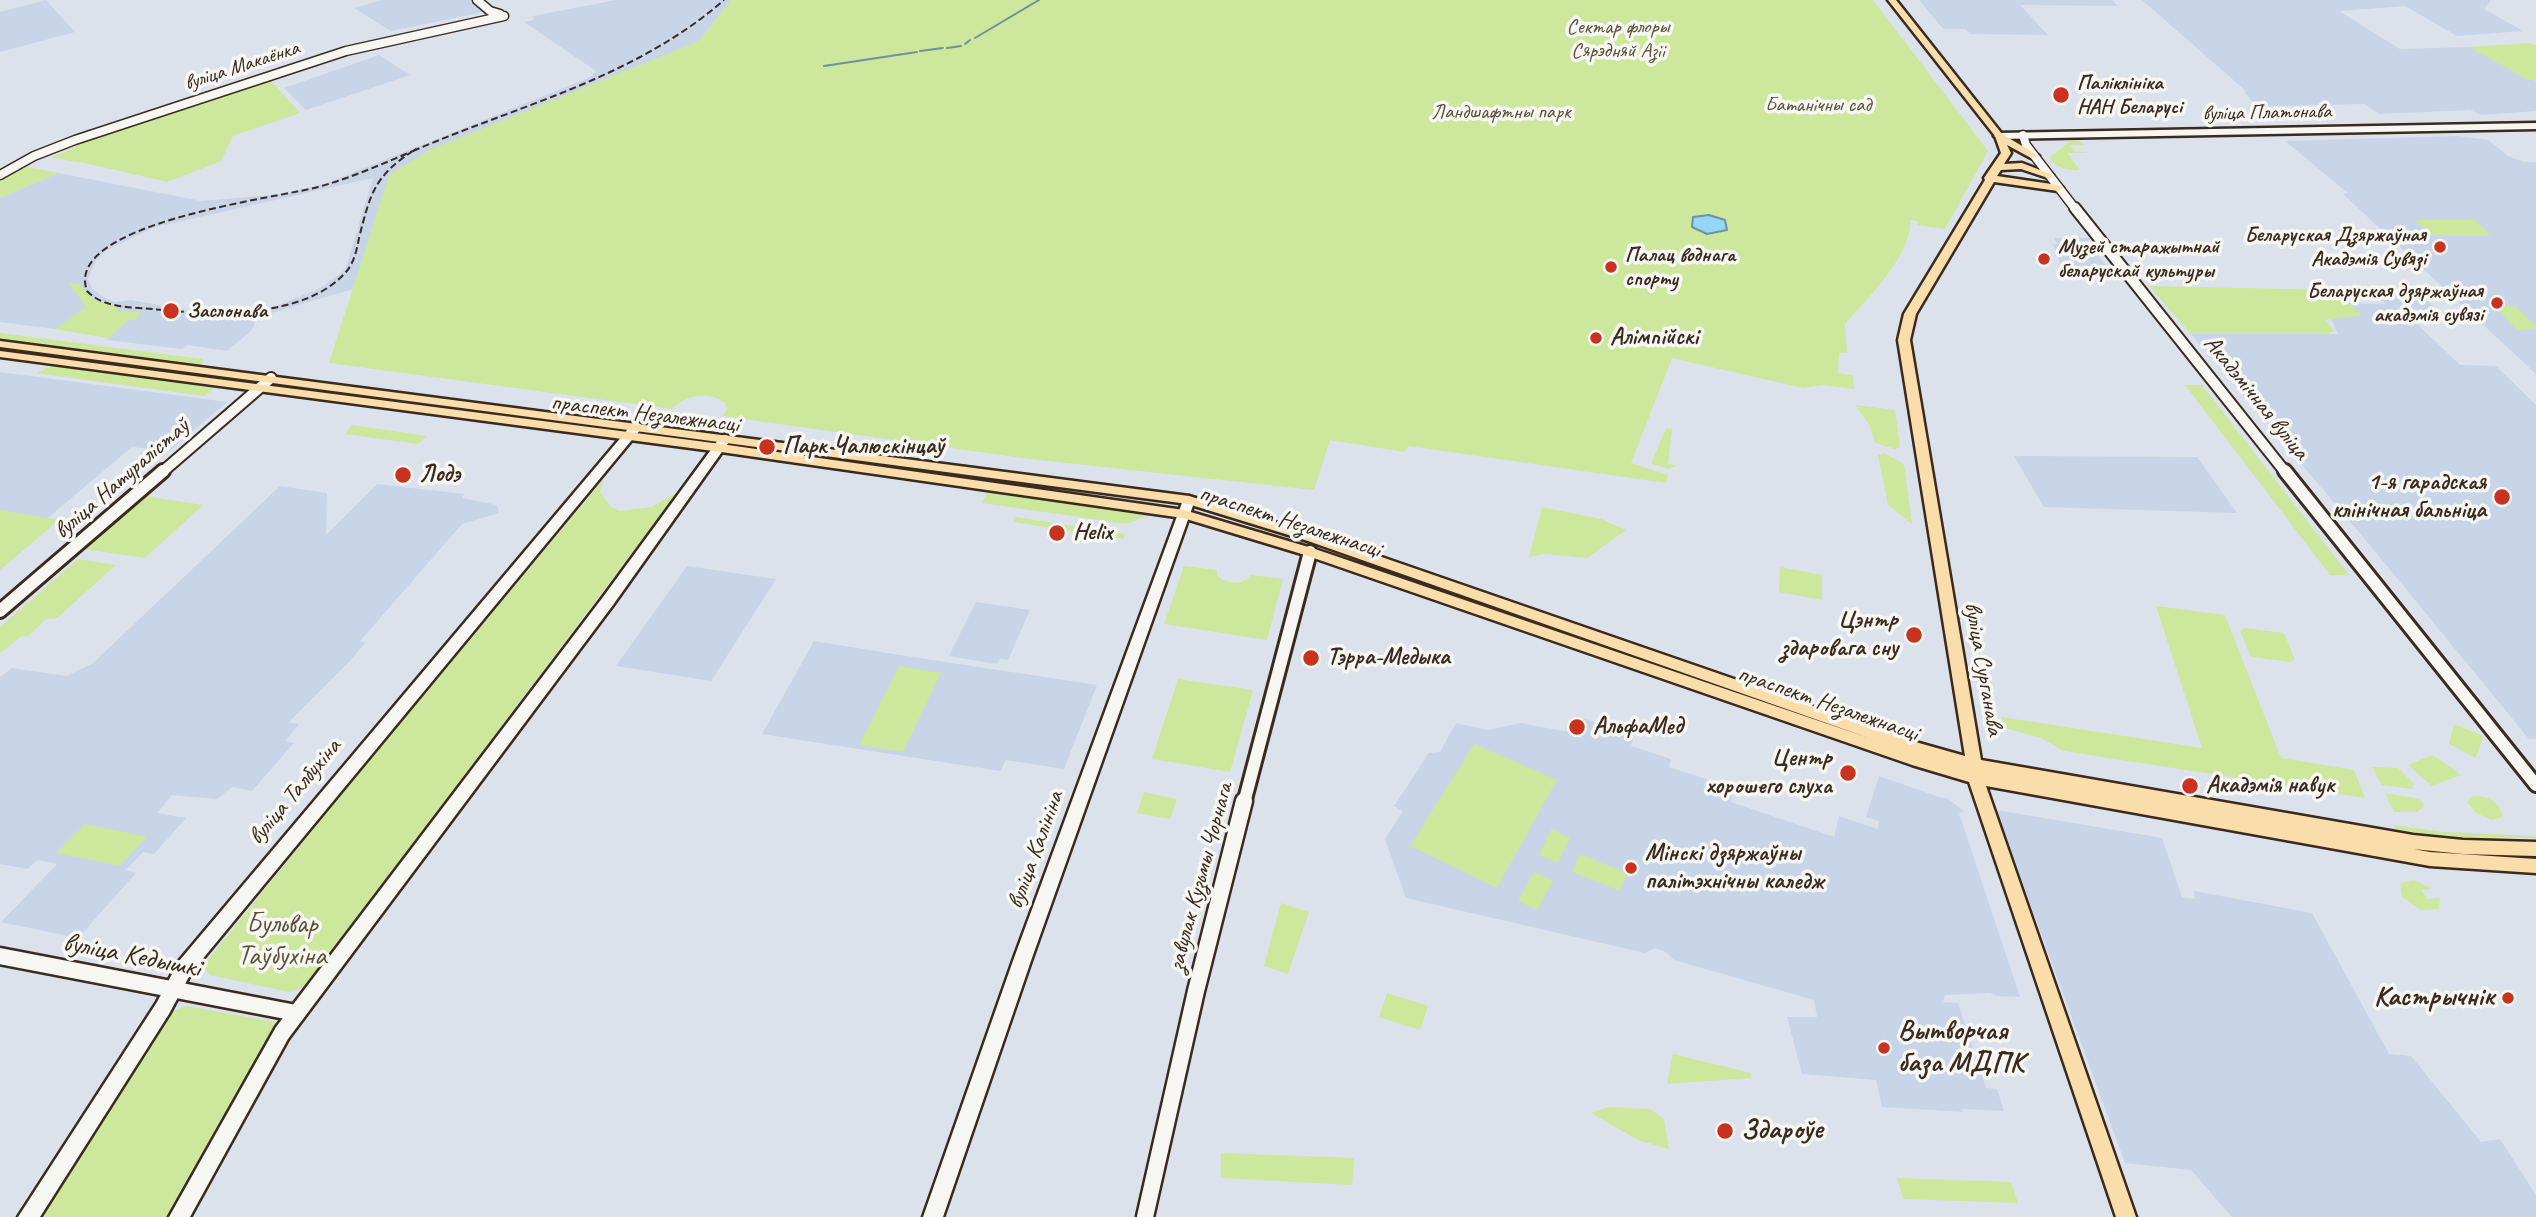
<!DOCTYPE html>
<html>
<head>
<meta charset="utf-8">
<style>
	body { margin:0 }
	canvas { display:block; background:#dbe2ec }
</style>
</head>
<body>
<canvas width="2536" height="1217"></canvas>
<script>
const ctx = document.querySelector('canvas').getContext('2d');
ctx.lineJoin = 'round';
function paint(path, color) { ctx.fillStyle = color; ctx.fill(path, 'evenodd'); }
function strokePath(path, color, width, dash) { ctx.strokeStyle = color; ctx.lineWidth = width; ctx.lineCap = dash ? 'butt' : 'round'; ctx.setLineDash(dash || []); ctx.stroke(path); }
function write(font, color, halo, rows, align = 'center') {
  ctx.font = font + ' Caveat,sans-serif'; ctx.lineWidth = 7; ctx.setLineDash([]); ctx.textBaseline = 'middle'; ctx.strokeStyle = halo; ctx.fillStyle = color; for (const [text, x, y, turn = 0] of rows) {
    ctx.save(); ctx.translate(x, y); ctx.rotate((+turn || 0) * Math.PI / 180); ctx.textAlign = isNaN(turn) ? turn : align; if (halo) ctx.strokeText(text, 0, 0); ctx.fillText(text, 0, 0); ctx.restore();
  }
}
paint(new Path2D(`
	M46,0L75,32L0,52V12Z
	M382,0H471L483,12L391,31L354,8Z
	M616,0H731L699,41L604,80L365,253L353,289L258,317L251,331L227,351L187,345L182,349L107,340L110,336L0,322V198L59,173L201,201L285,194L324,184L591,77L596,71L524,22L534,20L533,16ZM373,178L345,270L319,289L273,307L228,312L192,311L131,300L115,302L102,296L92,288L88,279L96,260L107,250L155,227Z
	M1919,0H2112L2118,6L2020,5L2048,35L1970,34L1965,29H1943Z
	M2142,0H2491L2484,9L2523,31L2457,36L2405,6L2339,11L2400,49L2469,47L2536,81V111L2481,115L2470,110L2379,114L2365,104L2269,106L2277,115H2265L2244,92L2246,91Z
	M379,55L410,75L306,110L284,88Z
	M2459,136L2488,140L2508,156L2524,162H2536V374L2343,194L2348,193L2285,141Z
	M2054,238H2092L2087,242L2105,264L2114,267L2061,266L2053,244H2057Z
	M2373,291H2417L2447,320L2414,321L2460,365L2496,366L2536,405V739H2529L2369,544L2191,334H2338L2332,321L2335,303L2386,304Z
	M0,372L227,402L169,451L132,447L0,558Z
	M2014,456L2197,457L2237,513L2044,507Z
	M377,484L464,494L462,498L497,505L499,513L462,524L360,641L365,643L348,663L289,722L299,724L285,741L294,743L252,791L232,787L217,799L172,795L157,813L186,818L154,854L143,852L126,870L136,873L78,938L1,922L57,864L38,860L27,869L0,864V677L12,668L66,676L92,664L280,486L327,493L326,535Z
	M687,566L776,579L711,681L616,666Z
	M976,602L1030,610L1008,660L1000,659L997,664L949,656Z
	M814,641L900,655L1097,685L1064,769L1006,760L1000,771L762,734Z
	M1576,716L1634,735L1631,746L1671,759L1669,767L1734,788L1731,802L1834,837L1839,816L1878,829L1879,821L1866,817L1879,776L1942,798H1947L1964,811L1959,813L2020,997L1996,996L1990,993L1945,995L1943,1002L1958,1003L1986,1088L1997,1089L2004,1111L1962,1109L1963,1112L1882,1107L1876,1080L1802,1074L1787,1017H1817L1814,1000L1674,960L1666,952L1655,948L1645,953L1406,898L1385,839L1403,811L1394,806L1429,753L1440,752L1456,723L1488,730L1520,723L1569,732Z
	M1996,810L2162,838L2182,897L2195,899L2194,891L2312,913L2389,1054L2411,1056L2481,1142L2500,1139L2536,1195V1217H2232L2191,1170L2125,1163Z`), '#c8d4e8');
paint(new Path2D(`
	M731,0H1873L1988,151L1945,229L1918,225L1917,221L1910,220C1913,254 1867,299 1845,324L1847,353H1839L1838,373L1853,375L1854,389L1822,385L1803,388L1672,358L1631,463L1668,475L1666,483L1408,446L1405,452L1330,440L1314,490L1030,459L722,416L727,409L725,403C709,390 686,395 672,409L329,363L389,175L427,151L699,41Z
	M2530,43L2536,46V80H2528L2469,47Z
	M271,81L300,113L233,136L221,161L167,182L85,163L51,158L89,140Z
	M2070,141H2080L2084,145H2070L2074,151L2091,153H2067L2080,170C2067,170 2057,168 2049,158Z
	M20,166L59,173L0,198V178Z
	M2416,220H2474L2492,236H2433Z
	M68,283L80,284L96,301L118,307L116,311L141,312L136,320H129L108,338L55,329L86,307Z
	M2149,286L2333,290L2363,315L2325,320L2334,331L2328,334H2191Z
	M2493,305L2515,306L2536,326V330H2517Z
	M0,333L202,359L204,362L199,365L0,339Z
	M54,365L217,386L204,396L36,373Z
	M2185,385H2202L2349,575H2330Z
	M1855,405L1895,410L1900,447L1895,449L1875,443L1870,426Z
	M352,425L427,436L418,444L345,434Z
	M1666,428L1672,429L1668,464L1677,465L1669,469L1651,464Z
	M1884,453L1904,464L1912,524L1888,505L1878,455Z
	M603,480L600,492L611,507L620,511L651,507L678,492L304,987L289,992L210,975L203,966L336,801Z
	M988,491L1150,515L1126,524L982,503Z
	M145,496L203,505L145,558L84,549Z
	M1542,507L1601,519L1626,530L1587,558L1544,554L1529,557Z
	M0,510L59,520L0,570Z
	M1016,517L1125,534L1123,539L1014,522Z
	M78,559L116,565L57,618L46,619L27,637L22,636L0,653V627Z
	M1184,566L1217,570V576C1228,584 1242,586 1251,575L1283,579L1267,640L1164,624Z
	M1780,567L1822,575V600L1779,592Z
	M2156,606L2225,615L2281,758L2354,770L2365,798L2064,751L2041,738L2004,728L2001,717L2202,748Z
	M2244,628L2284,633L2295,660L2291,662L2251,657L2240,631Z
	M899,666L941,673L903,752L859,745Z
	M1178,679L1253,690L1230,772L1152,759Z
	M2454,724L2483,736L2476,758L2449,744Z
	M1474,744L1557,780L1497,888L1410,846Z
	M2433,755L2461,775L2432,786L2408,765Z
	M2372,767L2398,768L2415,785H2412L2413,789L2382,785Z
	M1144,792L1177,799L1170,819L1137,813Z
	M2385,793L2420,799L2424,806L2417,812H2394Z
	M2472,796C2485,795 2502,802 2503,817L2492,820L2476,813L2467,802Z
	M85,824L147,837L120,866L56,853Z
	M2394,825L2444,832L2536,836V838L2446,837L2396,829Z
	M1551,829L1570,838L1558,863L1539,855Z
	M1580,854L1627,873L1620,891L1572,872Z
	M1534,872L1553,881L1537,910L1518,901Z
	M2414,880L2432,889L2421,890L2427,899L2440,898L2439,909L2422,910L2402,897L2400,883Z
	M1281,903L1309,912L1288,974L1264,966Z
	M1387,993L1428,1006L1420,1030L1379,1017Z
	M186,1006L275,1022L274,1029L171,1217H32L169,1013Z
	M1673,1054L1751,1073L1750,1078L1667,1084Z
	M1608,1107L1650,1109L1664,1119L1669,1149L1638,1140L1591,1113Z
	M1221,1153L1354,1158L1352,1185L1221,1178Z
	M1897,1178L2011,1182L2018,1203L1903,1199Z`), '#cde79d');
const water = new Path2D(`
	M1709,215L1725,220L1727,230L1707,234L1692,227L1693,217Z`);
paint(water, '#94d6f6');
strokePath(water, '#7091a0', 2);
strokePath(new Path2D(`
	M975,38L1039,0
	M965,44L970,40
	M947,48L961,46
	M920,51L943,48
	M824,66L917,52`), '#7091a0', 2);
const tertiaryFar3 = new Path2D(`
	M477,0L490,11L500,14
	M2023,135L2026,145L2076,210
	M0,175L34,156L75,140L346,51L504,16`);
const tertiaryFar2 = new Path2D(`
	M2075,208L2286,473
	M161,473L271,378`);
const tertiaryFar1 = new Path2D(`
	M2285,471L2536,785
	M0,611L163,471
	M1244,803L1310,552`);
const tertiary = new Path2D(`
	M0,956L296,1013
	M1145,1217L1196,991L1244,801`);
const secondary = new Path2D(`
	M2536,123V129L1999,139L1994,136L1999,133Z
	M637,422L643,426L641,429L191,973L169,1014L40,1217H18L157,1002L179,961L633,423Z
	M725,435L729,436L731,439L729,442L613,605L288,1039L190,1217H169L276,1027L603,597L721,436Z
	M1189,496L1195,500L1032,958L943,1217H923L1014,958L1183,500Z`);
const primary = new Path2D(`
	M1888,0H1896L2002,134L2039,156L2031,158L2007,145L2011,153L2004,164L2022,163L2053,175L2048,178L2021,169L2001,170L1997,176L2058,185L2063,188L2058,191L1994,182L1916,314L1910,340L1981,760L2413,835L2463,840L2536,842V856L2463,854L2413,849L1983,773L2430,852L2536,859V873L2430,866L1986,786L2136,1217H2116L1969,782L1912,765L1305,555L1183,518L721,452L0,357V351L721,444L1184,510L1315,549L1869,738L1308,541L1188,504L0,347V341L1189,496L1318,535L1919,743L1965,756L1898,340L1904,314L1985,180L1984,178L2001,153L1995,136Z`);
strokePath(tertiaryFar3, '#3b2a1e', 11);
strokePath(tertiaryFar2, '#3b2a1e', 14);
strokePath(tertiaryFar1, '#3b2a1e', 18);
strokePath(tertiary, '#3b2a1e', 21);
strokePath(secondary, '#3b2a1e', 5);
strokePath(primary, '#3b2a1e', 5);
strokePath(tertiaryFar3, '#f6f6f2', 8);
strokePath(tertiaryFar2, '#f6f6f2', 10);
strokePath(tertiaryFar1, '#f6f6f2', 12);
strokePath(tertiary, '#f6f6f2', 16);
paint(secondary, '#f6f6f2');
paint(primary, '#f9ddab');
strokePath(new Path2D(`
	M413,151C374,176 370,195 359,238C357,249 354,263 346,272C304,320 208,315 152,309C130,307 103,308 87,291C62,223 278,198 318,187C351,178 382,164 413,151Z
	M413,151L416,149
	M413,151C519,105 635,78 724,0`), '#3b2a1e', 2, [7, 3.5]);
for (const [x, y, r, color] of [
	[2061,95,9,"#c8321e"],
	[2440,247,7,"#c8321e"],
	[2044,259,7,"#c8321e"],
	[1611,267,7,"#c8321e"],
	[2497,303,7,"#c8321e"],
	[171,311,9,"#c8321e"],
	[1596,338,7,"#c8321e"],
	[767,447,9,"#c8321e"],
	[403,475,9,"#c8321e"],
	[2502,497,9,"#c8321e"],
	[1057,533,9,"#c8321e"],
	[1914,635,9,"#c8321e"],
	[1311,658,9,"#c8321e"],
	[1577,727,9,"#c8321e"],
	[1848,773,9,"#c8321e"],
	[2190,786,9,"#c8321e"],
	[1631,868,7,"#c8321e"],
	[2508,998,7,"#c8321e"],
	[1884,1048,7,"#c8321e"],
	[1725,1131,9,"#c8321e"]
]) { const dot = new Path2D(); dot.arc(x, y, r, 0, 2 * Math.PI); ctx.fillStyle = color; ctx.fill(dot); strokePath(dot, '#f6f6f2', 2.5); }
write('21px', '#585037', '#f6f6f2', [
	["Сектар флоры",1618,27],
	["Сярэдняй Азіі",1618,51],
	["Батанічны сад",1818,105],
	["Ландшафтны парк",1501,112]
]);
write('21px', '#3b2a1e', '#f6f6f2', [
	["вуліца Макаёнка",242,66,-18],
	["вуліца Платонава",2267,113,-1]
]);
write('bold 21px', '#3b2a1e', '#f6f6f2', [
	["Паліклініка",2077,83],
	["НАН Беларусі",2077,107],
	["Беларуская Дзяржаўная",2426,235,"right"],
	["Акадэмія Сувязі",2426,259,"right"],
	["Музей старажытнай",2058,247],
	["беларускай культуры",2058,271],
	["Палац воднага",1625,255],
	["спорту",1625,279],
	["Беларуская дзяржаўная",2483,291,"right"],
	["акадэмія сувязі",2483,315,"right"],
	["Заслонава",187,311]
], 'left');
write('bold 24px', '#3b2a1e', '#f6f6f2', [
	["Алімпійскі",1610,338],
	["Парк Чалюскінцаў",783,447],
	["Лодэ",419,475],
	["1-я гарадская",2486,483,"right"],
	["клінічная бальніца",2486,511,"right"],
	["Helix",1073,533],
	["Цэнтр",1898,621,"right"],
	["здаровага сну",1898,649,"right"],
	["Тэрра-Медыка",1327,658],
	["АльфаМед",1593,727],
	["Центр",1832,759,"right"],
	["хорошего слуха",1832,787,"right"],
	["Акадэмія навук",2206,786],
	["Мінскі дзяржаўны",1645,854],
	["палітэхнічны каледж",1645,882]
], 'left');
write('24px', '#3b2a1e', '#f6f6f2', [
	["Акадэмічная вуліца",2256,398,51],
	["праспект Незалежнасці",645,414,7],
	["вуліца Натуралістаў",122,479,-41],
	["праспект Незалежнасці",1290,522,18],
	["вуліца Сурганава",1983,669,80],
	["праспект Незалежнасці",1828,704,19],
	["вуліца Талбухіна",295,792,-50],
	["вуліца Калініна",1036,850,-70],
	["завулак Кузьмы Чорнага",1201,877,-75]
]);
write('28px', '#585037', '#f6f6f2', [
	["Бульвар",282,925],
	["Таўбухіна",282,957]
]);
write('28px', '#3b2a1e', '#f6f6f2', [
	["вуліца Кедышкі",132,956,11]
]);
write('bold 28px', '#3b2a1e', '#f6f6f2', [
	["Кастрычнік",2494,998,"right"],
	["Вытворчая",1898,1032],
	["база МДПК",1898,1064],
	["Здароўе",1741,1131]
], 'left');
</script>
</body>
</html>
